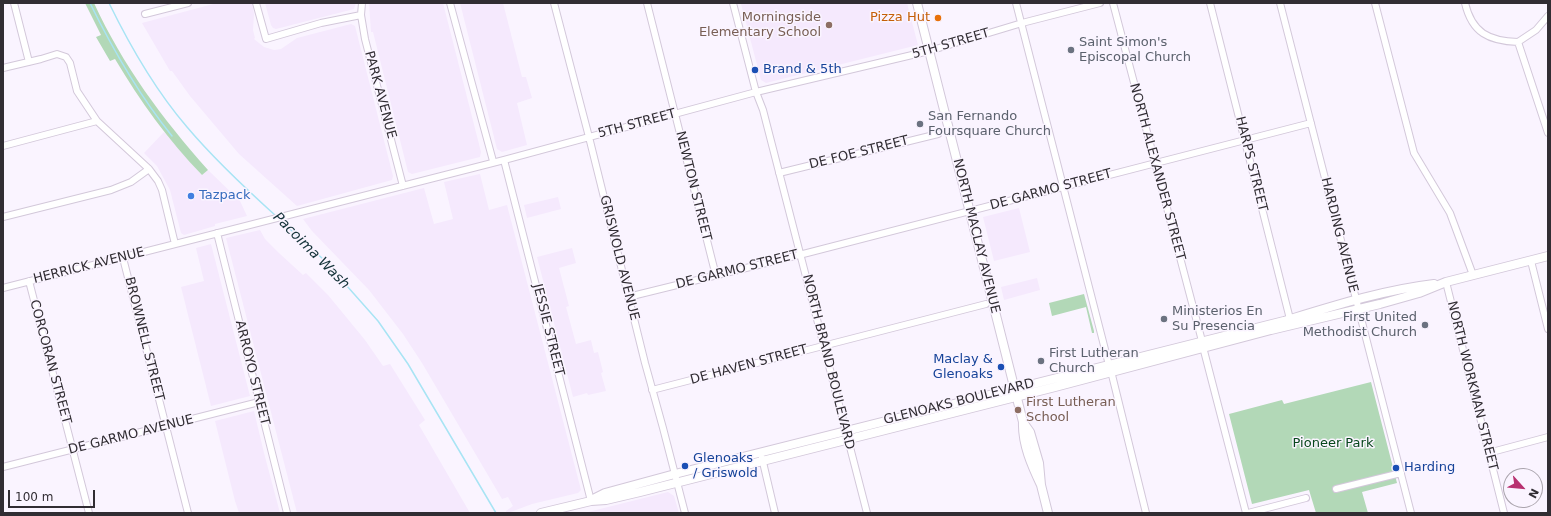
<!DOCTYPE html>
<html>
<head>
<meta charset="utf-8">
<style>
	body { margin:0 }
	#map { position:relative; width:1551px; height:516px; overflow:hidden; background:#faf4ff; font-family:"DejaVu Sans",sans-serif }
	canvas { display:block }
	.frame { position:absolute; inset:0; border:4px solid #312d33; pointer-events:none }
	.north { position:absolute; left:1503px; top:468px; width:40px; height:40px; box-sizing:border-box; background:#faf4ff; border:1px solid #aaa4ad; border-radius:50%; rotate:117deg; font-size:11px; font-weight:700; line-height:16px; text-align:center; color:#312d33 }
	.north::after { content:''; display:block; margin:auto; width:14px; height:18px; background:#b83170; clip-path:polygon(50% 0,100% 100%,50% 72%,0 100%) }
	.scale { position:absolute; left:8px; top:490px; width:87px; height:18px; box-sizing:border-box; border:2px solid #312d33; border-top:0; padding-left:5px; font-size:12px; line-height:14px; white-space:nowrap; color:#312d33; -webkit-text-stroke:3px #faf4ff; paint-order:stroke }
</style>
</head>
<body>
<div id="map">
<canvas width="1551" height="516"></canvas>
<div class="frame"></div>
<div class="north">N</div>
<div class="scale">100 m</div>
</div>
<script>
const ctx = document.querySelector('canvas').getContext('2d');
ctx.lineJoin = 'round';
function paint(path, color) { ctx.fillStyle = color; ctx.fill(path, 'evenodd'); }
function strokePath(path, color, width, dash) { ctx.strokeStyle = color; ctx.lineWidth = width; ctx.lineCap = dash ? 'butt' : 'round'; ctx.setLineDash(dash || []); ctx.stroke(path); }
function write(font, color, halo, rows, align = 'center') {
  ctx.font = font + ' "DejaVu Sans",sans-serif'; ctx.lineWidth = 3; ctx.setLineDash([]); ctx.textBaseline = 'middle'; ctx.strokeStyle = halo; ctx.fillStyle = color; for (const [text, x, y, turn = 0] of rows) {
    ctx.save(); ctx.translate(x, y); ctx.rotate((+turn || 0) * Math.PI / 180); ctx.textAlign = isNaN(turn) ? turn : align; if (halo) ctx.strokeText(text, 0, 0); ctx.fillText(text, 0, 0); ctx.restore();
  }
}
paint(new Path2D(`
	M217,3H252L254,14L253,30L255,38L254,39L264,47L274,50L281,49L297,38L351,24L355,26L393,176L392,180L297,206L239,154L190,96L172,71H170L142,23Z
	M265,3H356L354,9L276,29L273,28L271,25Z
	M369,3H443L481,152L480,157L412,174L408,172L373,32H371Z
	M460,3H503L522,77H526L532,98L517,103L527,145L502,152L497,149Z
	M744,3H907L918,45L766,83L761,80L741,4Z
	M164,132L202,175L208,170L240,201L247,216L215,224V226L184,235L181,233L170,190L157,166L144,153Z
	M480,174L489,210L507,205L581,490L578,493L532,504L508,513H506V511L513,506L508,497L502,499L422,363L403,334L369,290L312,231L303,219L424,188L434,224L453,219L444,182Z
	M558,197L561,209L527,218L524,205Z
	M1019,208L1030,252L994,261L983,217Z
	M260,230L265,239L279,253L303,275L306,273L328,295L365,340L383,366L390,364L425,420L419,425L470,513H297L226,238Z
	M211,244L250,396L211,406L181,287L204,281L196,248Z
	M572,248L576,263L559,268L569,306L566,307L576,344L591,340L594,353L598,352L603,372L601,373L606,391L588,395L587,393L573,397L537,257Z
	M1037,278L1040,290L1004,300L1001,287Z
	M254,411L264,453L280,513H239L235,501L215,421Z
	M668,492L674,496L679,513H584Z`), '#f5e9fd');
paint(new Path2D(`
	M85,3H94C123,66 162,118 208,170L202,175C168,140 140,101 115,59L110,61L96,37L101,35Z
	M1084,294L1094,331V333H1092L1086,307L1052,316L1049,303Z
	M1371,382L1397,483L1362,492L1368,513H1316L1309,490L1252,504L1229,414L1282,400L1284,404Z`), '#b2d8b7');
strokePath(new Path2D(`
	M90,3C113,50 139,95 172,136
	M109,3C130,46 156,91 187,127C214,159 245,188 276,216
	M280,220L323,259L378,321L408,364L496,513`), '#a8e4f4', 1.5);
const minor = new Path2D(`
	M14,3L29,62
	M256,3L266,39L321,23L361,15
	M362,3L361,15L365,39L403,186
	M450,3L493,161
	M554,3L589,137L645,363L663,428L685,513
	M647,3L716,276
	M733,3L756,92L763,110L867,513
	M1016,3L1109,365
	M1113,3L1202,341
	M1210,3L1291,323
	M1280,3L1411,513
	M1375,3L1414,153L1450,213L1473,275
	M1465,3C1472,33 1489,41 1518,42
	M145,14L188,3
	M1548,16L1536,30L1518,42L1548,133
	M3,68L41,59L57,54L66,57L70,63L77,91L97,121L149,169L158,181L162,190L175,244
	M3,146L97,121
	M504,160L591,501
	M779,173L938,134
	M3,217L111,190L131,182L149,169
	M217,233L287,513
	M123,258L188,513
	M1531,261L1548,329
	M29,281L89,513
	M1446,282L1504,513
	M3,288L504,160L756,92L929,51L1022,23L1100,3
	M628,297L807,253L1311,123
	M1203,347L1246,513
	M1111,371L1146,513
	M652,390L986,304
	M1488,453L1548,437
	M762,458L775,513
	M3,467L259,402
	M1336,489L1401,473
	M1248,513L1306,498`);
const major = new Path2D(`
	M917,3L1023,422C1022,444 1032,466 1041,485
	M1023,422L1030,432L1039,463L1041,485L1048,513
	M593,499L605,493L675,474L1284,321C1333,306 1383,290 1434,284
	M541,513L591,501L606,500L640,492L1055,387L1271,330L1380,304L1419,293L1446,282L1548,256`);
strokePath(minor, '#d3c8da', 8);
strokePath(major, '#d3c8da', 10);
strokePath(minor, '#fff', 6);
strokePath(major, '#fff', 8);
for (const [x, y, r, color] of [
	[938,18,4,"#e8710a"],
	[829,25,4,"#8d6e63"],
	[1071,50,4,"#6b7280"],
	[755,70,4,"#1a4fb4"],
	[920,124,4,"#6b7280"],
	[191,196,4,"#3f7fe0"],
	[1164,319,4,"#6b7280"],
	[1425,325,4,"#6b7280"],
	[1041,361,4,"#6b7280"],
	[1001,367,4,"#1a4fb4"],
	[1018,410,4,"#8d6e63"],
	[685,466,4,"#1a4fb4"],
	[1396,468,4,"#1a4fb4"]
]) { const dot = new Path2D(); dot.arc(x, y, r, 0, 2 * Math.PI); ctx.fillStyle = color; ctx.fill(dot); strokePath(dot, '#faf4ff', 1.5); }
write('13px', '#785e54', '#faf4ff', [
	["Morningside",821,18],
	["Elementary School",821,33],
	["First Lutheran",1026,403,"left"],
	["School",1026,418,"left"]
], 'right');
write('13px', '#c56008', '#faf4ff', [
	["Pizza Hut",930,18]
], 'right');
write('13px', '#5b616d', '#faf4ff', [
	["Saint Simon's",1079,43],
	["Episcopal Church",1079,58],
	["San Fernando",928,117],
	["Foursquare Church",928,132],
	["Ministerios En",1172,312],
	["Su Presencia",1172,327],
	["First United",1417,318,"right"],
	["Methodist Church",1417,333,"right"],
	["First Lutheran",1049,354],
	["Church",1049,369]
], 'left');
write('13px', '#312d33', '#faf4ff', [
	["5TH STREET",951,44,-16],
	["PARK AVENUE",380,95,75],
	["5TH STREET",637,124,-15],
	["DE FOE STREET",859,153,-14],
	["HARPS STREET",1251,164,76],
	["NORTH ALEXANDER STREET",1157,172,75],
	["NEWTON STREET",693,186,76],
	["DE GARMO STREET",1051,190,-15],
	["HARDING AVENUE",1339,235,76],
	["NORTH MACLAY AVENUE",976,236,76],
	["GRISWOLD AVENUE",619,258,76],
	["HERRICK AVENUE",89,266,-14],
	["DE GARMO STREET",737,270,-14],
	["JESSIE STREET",548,330,76],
	["BROWNELL STREET",144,339,76],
	["CORCORAN STREET",50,362,75],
	["NORTH BRAND BOULEVARD",828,362,76],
	["DE HAVEN STREET",749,365,-15],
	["ARROYO STREET",252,373,76],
	["NORTH WORKMAN STREET",1472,386,76],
	["GLENOAKS BOULEVARD",959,402,-14],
	["DE GARMO AVENUE",131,435,-14]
]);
write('13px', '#164399', '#faf4ff', [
	["Brand & 5th",763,70],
	["Maclay &",993,360,"right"],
	["Glenoaks",993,375,"right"],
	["Glenoaks",693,459],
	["/ Griswold",693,474],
	["Harding",1404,468]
], 'left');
write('13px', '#366cbe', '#faf4ff', [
	["Tazpack",199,196]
], 'left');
write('13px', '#07471c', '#faf4ff', [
	["Pioneer Park",1333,444]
]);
write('italic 14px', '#143239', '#faf4ff', [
	["Pacoima Wash",311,251,45]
]);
</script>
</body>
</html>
